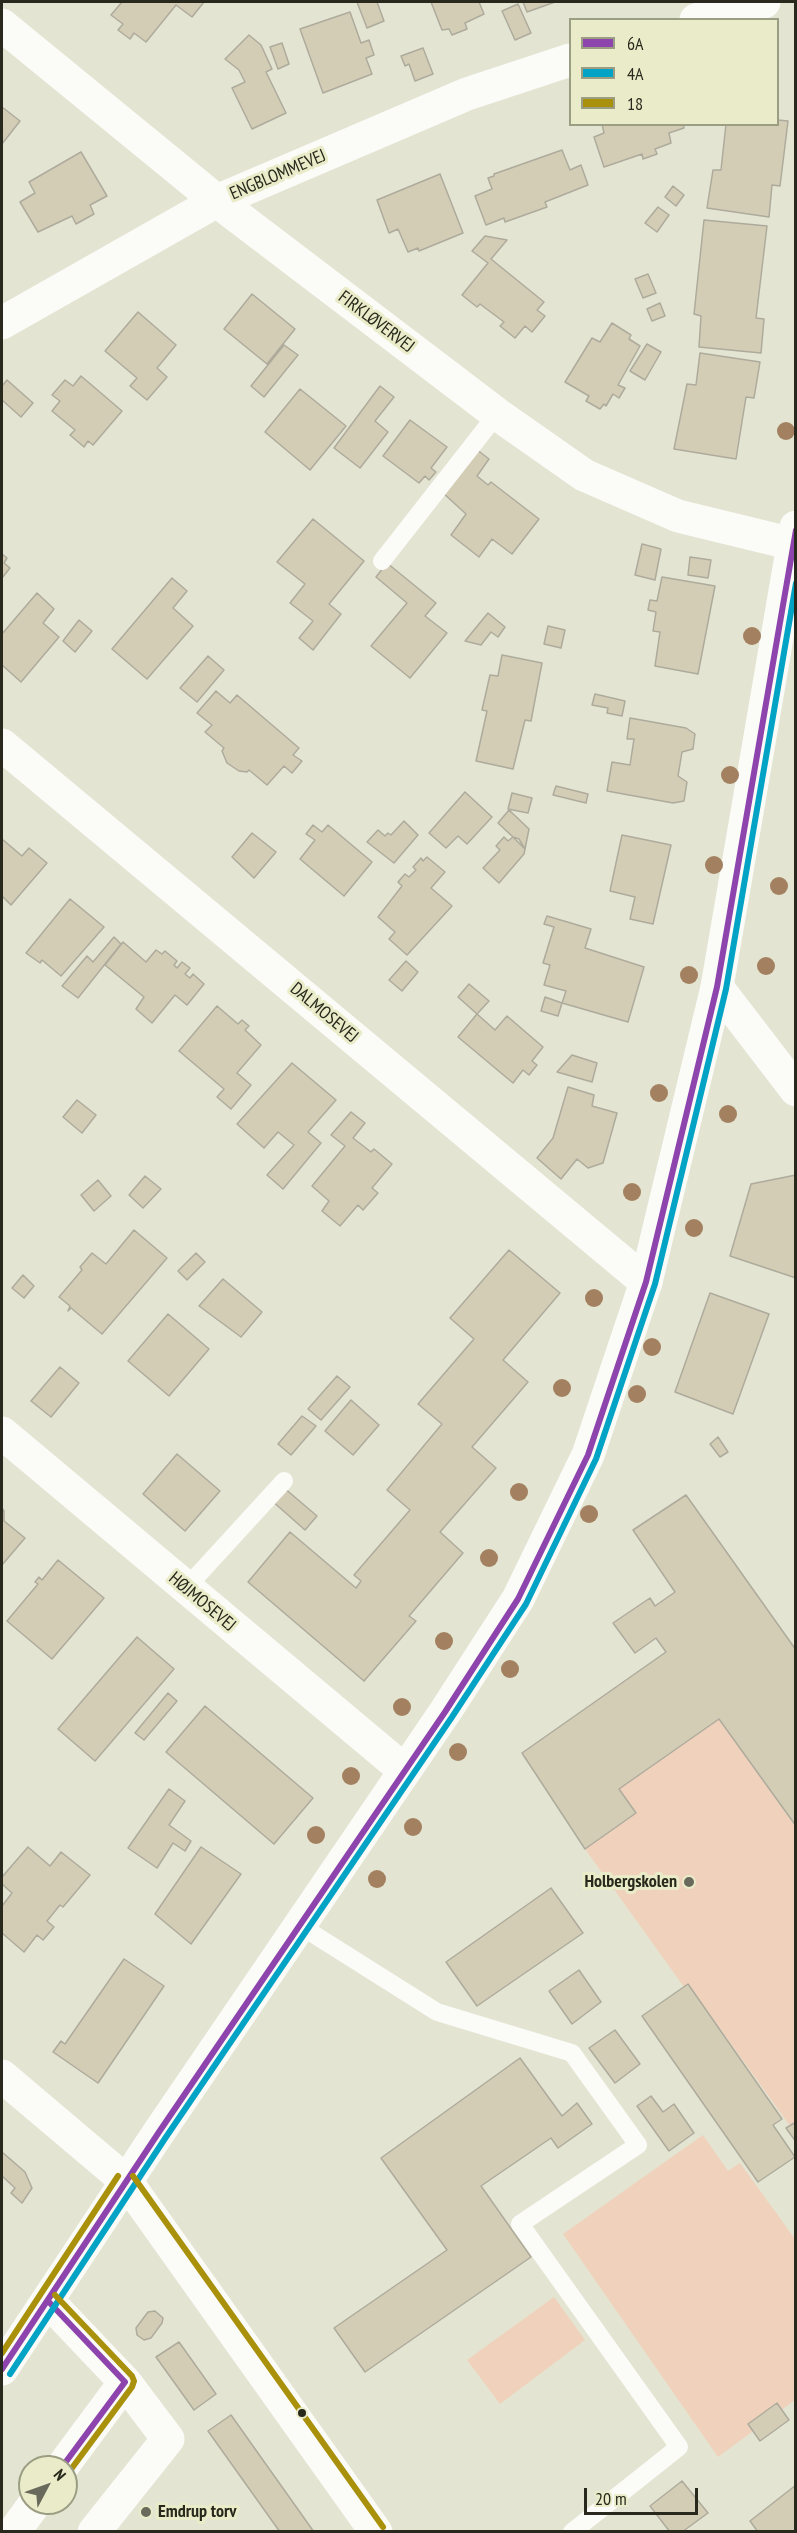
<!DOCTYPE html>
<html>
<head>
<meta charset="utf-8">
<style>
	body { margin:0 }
	#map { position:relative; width:797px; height:2533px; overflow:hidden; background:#e3e4d1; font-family:"PT Sans Narrow",sans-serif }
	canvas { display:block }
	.frame { position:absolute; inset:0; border:3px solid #28291c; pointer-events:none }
	.legend { position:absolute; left:569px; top:18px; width:210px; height:108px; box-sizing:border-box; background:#eaecc9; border:2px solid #9c9e84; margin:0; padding:8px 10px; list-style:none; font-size:18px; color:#28291c }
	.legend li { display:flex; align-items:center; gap:12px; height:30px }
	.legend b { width:30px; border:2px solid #9c9e84 }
	.north { position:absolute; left:18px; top:2455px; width:60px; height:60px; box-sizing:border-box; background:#eaecc9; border:2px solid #9c9e84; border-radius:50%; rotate:49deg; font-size:16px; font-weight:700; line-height:24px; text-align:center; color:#28291c }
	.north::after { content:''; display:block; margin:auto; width:21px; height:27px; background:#696a5b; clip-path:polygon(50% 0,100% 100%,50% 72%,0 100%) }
	.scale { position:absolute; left:584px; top:2488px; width:114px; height:27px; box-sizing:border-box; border:3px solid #28291c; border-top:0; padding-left:8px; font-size:18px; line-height:21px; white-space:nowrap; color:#28291c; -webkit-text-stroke:4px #eaecc9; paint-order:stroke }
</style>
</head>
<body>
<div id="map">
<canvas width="797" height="2533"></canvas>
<div class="frame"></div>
<ul class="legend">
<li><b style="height:8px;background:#8e44ad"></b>6A</li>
<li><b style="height:8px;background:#02a3c5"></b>4A</li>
<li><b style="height:8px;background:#a9910b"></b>18</li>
</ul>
<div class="north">N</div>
<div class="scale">20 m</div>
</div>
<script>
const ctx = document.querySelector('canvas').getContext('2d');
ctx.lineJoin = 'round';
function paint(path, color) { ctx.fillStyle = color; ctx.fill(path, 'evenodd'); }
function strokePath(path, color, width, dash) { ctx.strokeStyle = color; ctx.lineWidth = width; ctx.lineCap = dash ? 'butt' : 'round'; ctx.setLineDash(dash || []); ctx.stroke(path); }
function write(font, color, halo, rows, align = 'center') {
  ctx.font = font + ' "PT Sans Narrow",sans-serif'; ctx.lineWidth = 6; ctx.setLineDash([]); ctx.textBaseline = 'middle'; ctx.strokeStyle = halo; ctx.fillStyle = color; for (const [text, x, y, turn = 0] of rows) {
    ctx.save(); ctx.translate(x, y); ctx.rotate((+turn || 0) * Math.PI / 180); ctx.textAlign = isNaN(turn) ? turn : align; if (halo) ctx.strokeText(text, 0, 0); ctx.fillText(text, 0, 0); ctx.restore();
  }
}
paint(new Path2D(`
	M719,1719L795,1826V2122L790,2126L688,1984L684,1987L585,1849L636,1813L619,1789Z
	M703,2135L728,2171L740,2163L795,2239V2400L718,2457L563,2234Z
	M554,2297L585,2340L500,2404L467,2360Z`), '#f0d2bc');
const building = new Path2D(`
	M122,2H204L192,17L176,5L146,42L134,33L130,39L118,30L123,24L111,15Z
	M357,2H377L384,21L367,28Z
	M431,2H479L484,14L465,23L467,29L452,35L449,29L442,30Z
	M523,2H555L527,12Z
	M518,4L531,33L515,40L502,11Z
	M350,12L361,43L369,40L374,55L366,58L372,74L323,93L300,29Z
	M249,35L261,45L272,69L266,72L286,113L252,129L232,88L245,82L239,70L225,59Z
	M282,43L289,64L278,69L270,47Z
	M423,48L433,74L415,81L409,64L405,66L401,56Z
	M2,107L20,121L2,144Z
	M778,120L788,121L780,186L772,185L769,217L707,208L713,170H721L726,124H778Z
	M602,124H683L684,128L669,133L671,143L655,149L657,154L643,159L642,154L604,167L594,137L604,133Z
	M562,150L570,170L581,165L588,185L545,202L547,207L505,222L504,218L486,225L475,196L492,189L488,178L494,176V174Z
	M81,152L107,196L90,205L94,214L76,224L72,216L38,232L20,202L35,193L29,182Z
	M440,174L463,233L419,251L418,248L408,252L398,229L389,233L377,200Z
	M673,186L684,195L676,206L665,197Z
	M658,207L669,215L657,232L645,223Z
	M704,220L767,226L756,318L764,319L761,353L699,347L701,316L694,314Z
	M485,236L507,240L491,259L544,302L537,310L545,316L532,332L525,326L515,338L500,326L504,322L480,304L477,307L462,295L488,263L472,251Z
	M648,274L656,293L643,298L635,279Z
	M252,294L295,329L267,364L224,329Z
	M660,303L665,316L652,321L647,309Z
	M138,312L176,345L157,368L167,377L147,400L130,386L137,378L105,351Z
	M612,323L631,335L629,339L640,346L618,385L625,388L619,398L613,394L606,406L604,404L600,409L586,401L589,396L565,382L592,338L600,342Z
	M647,344L661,352L645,380L630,371Z
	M284,345L298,355L264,397L251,386Z
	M700,353L760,362L754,398L746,397L736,459L674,449L687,384L696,385Z
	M81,376L122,411L93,445L88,441L84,447L70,435L75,430L52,411L60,401L52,395L65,380L73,386Z
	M7,380L33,403L21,417L2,400V386Z
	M380,386L394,397L375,421L388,432L360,468L334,448Z
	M300,389L346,426L310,470L265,432Z
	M410,420L447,447L431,468L436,472L429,480L425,476L419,483L383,456Z
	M476,449L489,459L477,476L488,485L491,482L539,519L512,554L492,539L479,557L451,535L466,514L442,492Z
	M313,519L364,561L329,604L341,614L313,650L299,638L313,621L290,603L305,584L277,562Z
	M642,544L661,549L655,580L635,575Z
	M2,554L7,558L4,563L10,568L2,578Z
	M690,557L711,560L708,578L688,575Z
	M387,563L436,603L425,616L447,633L410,678L371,646L407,603L376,577Z
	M662,577L715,586L698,674L655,666L660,632L653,631L656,612L648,610L650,600L657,601Z
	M172,578L187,591L173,608L193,626L147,679L112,649Z
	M37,593L54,609L43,623L59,637L21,682L2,665V634Z
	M488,613L505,627L498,637L491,632L481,645L465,641Z
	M79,620L92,631L75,652L63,641Z
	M548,626L565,630L561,648L544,644Z
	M502,655L542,663L531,721L525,720L513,769L476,761L487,711L482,710L490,675L498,676Z
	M208,656L224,670L197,702L180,688Z
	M216,691L230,703L237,695L299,748L293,755L302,761L292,773L284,766L267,785L249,770L247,772L239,771L227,763L222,751L224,748L205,732L212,725L197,713Z
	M595,694L625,701L622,716L607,713L608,708L592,705Z
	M630,718L686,728L695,734L693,749L682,752L678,776L687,782L684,801L673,803L607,791L612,762L630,765L634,739H627Z
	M556,786L588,794L586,803L553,795Z
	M465,792L492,817L467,844L458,836L446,848L429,833Z
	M512,793L532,798L528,813L508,809Z
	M509,810L529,829L525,849L519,839L513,837L498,823Z
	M404,821L418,835L394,863L367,842L378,830L385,836L388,833L391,835Z
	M313,825L322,832L328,825L372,862L344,896L300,859L315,840L306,834Z
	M252,833L276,852L254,878L232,857Z
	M622,835L671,845L653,924L630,919L635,897L610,891Z
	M504,837L508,841L513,837L525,849L524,854L499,883L483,868L500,850L496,846Z
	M2,839L22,856L29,848L47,863L11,905L2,896Z
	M427,857L445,872L431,888L452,906L407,955L389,939L395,932L378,917L402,886L398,882L405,874L409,877L416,870L413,867L421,858L423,861Z
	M70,899L104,927L61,976L42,960L40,963L26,953Z
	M547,916L591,929L585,948L644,967L628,1022L562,1003L566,991L544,985L550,965L543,963L554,927L544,924Z
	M114,937L121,944L78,998L62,986L87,956L93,962Z
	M123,942L146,962L156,950L162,954L165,951L177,961L174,965L177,968L182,962L190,968L185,974L190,978L193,974L204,984L187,1005L175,995L152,1023L136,1009L144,997L105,965Z
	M406,961L418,972L402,991L389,980Z
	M469,984L489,1001L477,1014L458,997Z
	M545,997L562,1003L558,1016L541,1011Z
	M217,1006L238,1024L242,1020L249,1026L245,1030L261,1045L237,1073L251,1085L231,1109L217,1097L224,1089L179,1051Z
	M477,1014L495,1030L507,1016L543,1047L532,1061L537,1065L529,1075L523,1070L513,1083L458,1037Z
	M572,1055L597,1063L592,1082L557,1072Z
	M292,1063L336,1100L308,1132L321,1143L283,1189L267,1175L294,1145L278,1132L264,1148L237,1124Z
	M568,1087L594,1095L592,1106L617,1113L603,1163L588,1168L577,1159L561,1179L537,1158L553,1138Z
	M77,1100L96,1115L82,1133L63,1117Z
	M351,1112L365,1123L353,1138L371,1152L374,1149L392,1164L372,1188L378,1193L363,1210L358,1205L340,1226L322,1211L329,1201L312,1186L345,1146L331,1135Z
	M796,1175V1278L730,1256L751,1184Z
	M145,1176L161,1189L143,1208L129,1195Z
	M98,1180L111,1196L94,1211L81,1195Z
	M134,1230L167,1258L102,1334L71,1308L68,1311L70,1306L59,1297L82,1270L80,1267L92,1253L106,1264Z
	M509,1250L560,1293L503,1360L528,1382L472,1447L496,1468L440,1532L463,1553L409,1616L416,1621L364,1681L248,1582L290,1532L356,1588L361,1581L354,1575L410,1510L387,1490L442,1424L418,1404L474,1339L450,1318Z
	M196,1253L205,1262L187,1280L178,1271Z
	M23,1275L34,1286L24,1298L12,1288Z
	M223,1279L262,1312L241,1337L199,1306Z
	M710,1293L769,1314L733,1414L675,1392Z
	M168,1314L209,1349L169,1396L128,1361Z
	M60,1367L79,1383L51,1417L31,1401Z
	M337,1376L350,1387L321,1420L308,1409Z
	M351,1400L379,1425L353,1455L325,1431Z
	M302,1416L316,1426L291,1455L278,1444Z
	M718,1437L728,1452L720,1457L710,1444Z
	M177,1454L220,1491L185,1531L143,1494Z
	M283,1487L317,1516L305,1530L271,1500Z
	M686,1495L796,1650V1826L719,1719L619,1789L636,1813L585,1849L522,1753L666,1652L656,1638L635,1653L613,1623L650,1598L655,1606L675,1592L633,1530Z
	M2,1508L4,1511V1521L25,1538L2,1565Z
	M58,1560L104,1598L52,1659L7,1621L38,1584L35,1582L39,1577L42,1580Z
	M137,1637L174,1669L95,1761L58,1729Z
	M168,1693L177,1701L144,1740L135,1733Z
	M205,1706L313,1798L274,1844L166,1752Z
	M169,1789L185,1801L169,1825L191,1841L185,1851L173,1843L157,1868L128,1848Z
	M28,1847L50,1866L61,1852L90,1875L63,1907L60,1905L47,1921L54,1927L43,1940L37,1935L24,1952L2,1933V1906L12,1893L2,1884V1877Z
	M201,1847L241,1874L191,1944L155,1914Z
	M551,1888L583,1933L477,2006L446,1962Z
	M124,1959L164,1986L98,2083L53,2052L61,2041L65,2044Z
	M579,1970L601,2002L572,2024L549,1991Z
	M688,1984L782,2119L773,2125L795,2157L758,2182L642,2016Z
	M615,2030L640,2064L615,2083L589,2048Z
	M520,2058L562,2116L577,2103L592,2124L558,2148L551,2138L481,2186L531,2257L365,2372L334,2328L447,2250L381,2158Z
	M651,2096L663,2112L674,2104L694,2133L669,2151L637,2106Z
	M796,2122V2142L786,2128Z
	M2,2152L25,2172L32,2188L22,2203L11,2193L15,2188L2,2176Z
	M155,2311L163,2318L162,2323L151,2338L144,2340L137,2335L136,2328L148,2312Z
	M179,2342L216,2394L194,2410L156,2357Z
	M777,2403L789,2420L760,2441L748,2424Z
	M231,2415L314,2532H280L208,2431Z
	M682,2481L708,2513L682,2532H670L650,2506Z
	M796,2485V2532H758L750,2521Z`);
paint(building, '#d4cdb6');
strokePath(building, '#aeab9d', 1.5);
strokePath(new Path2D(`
	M382,561L497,414
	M186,1588L284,1481
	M299,1925L437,2012L572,2053L638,2145L520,2224L679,2447L572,2532`), '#fbfbf8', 18);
strokePath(new Path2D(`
	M696,20L735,7L764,2
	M2,25L217,201L497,414L584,475L678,516L793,544
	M2,323L217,201L467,94L570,60
	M2,745L646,1282
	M717,987L796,1090
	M2,1433L404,1770
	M48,2301L125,2382L62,2467
	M14,2532L35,2503
	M94,2532L168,2439L125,2382`), '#fbfbf8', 33);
strokePath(new Path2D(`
	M2,2076L126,2181L376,2532
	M2,2369L159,2132L445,1712L518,1599L588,1455L646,1282L717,987L796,527`), '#fbfbf8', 33);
strokePath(new Path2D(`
	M48,2301L125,2382L62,2467
	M2,2369L159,2132L445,1712L518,1599L588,1455L646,1282L717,987L796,530`), '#8e44ad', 6);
strokePath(new Path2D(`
	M10,2374L166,2137L452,1717L526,1604L596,1459L655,1284L726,989L796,583`), '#02a3c5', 6);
strokePath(new Path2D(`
	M133,2176L383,2527
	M55,2295L132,2376L134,2381L132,2387L69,2472
	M2,2353L118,2176`), '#a9910b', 6);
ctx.fillStyle = '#a38060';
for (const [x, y] of [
	[786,431],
	[752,636],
	[730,775],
	[714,865],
	[779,886],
	[766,966],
	[689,975],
	[659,1093],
	[728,1114],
	[632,1192],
	[694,1228],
	[594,1298],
	[652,1347],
	[562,1388],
	[637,1394],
	[519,1492],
	[589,1514],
	[489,1558],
	[444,1641],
	[510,1669],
	[402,1707],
	[458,1752],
	[351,1776],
	[413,1827],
	[316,1835],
	[377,1879]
]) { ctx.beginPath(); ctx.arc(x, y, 9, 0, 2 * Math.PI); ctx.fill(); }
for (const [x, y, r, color] of [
	[689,1882,6,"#696a5b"],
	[302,2413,5,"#28291c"],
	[146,2512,6,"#696a5b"]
]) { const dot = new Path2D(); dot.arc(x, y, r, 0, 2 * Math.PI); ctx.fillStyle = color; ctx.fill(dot); strokePath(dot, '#eaecc9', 2); }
write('18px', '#28291c', '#eaecc9', [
	["ENGBLOMMEVEJ",278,175,-23],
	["FIRKLØVERVEJ",376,322,37],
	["DALMOSEVEJ",324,1013,40],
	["HØJMOSEVEJ",202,1602,40]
]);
write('bold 18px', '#28291c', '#eaecc9', [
	["Holbergskolen",677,1882],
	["Emdrup torv",158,2512,"left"]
], 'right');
</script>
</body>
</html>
